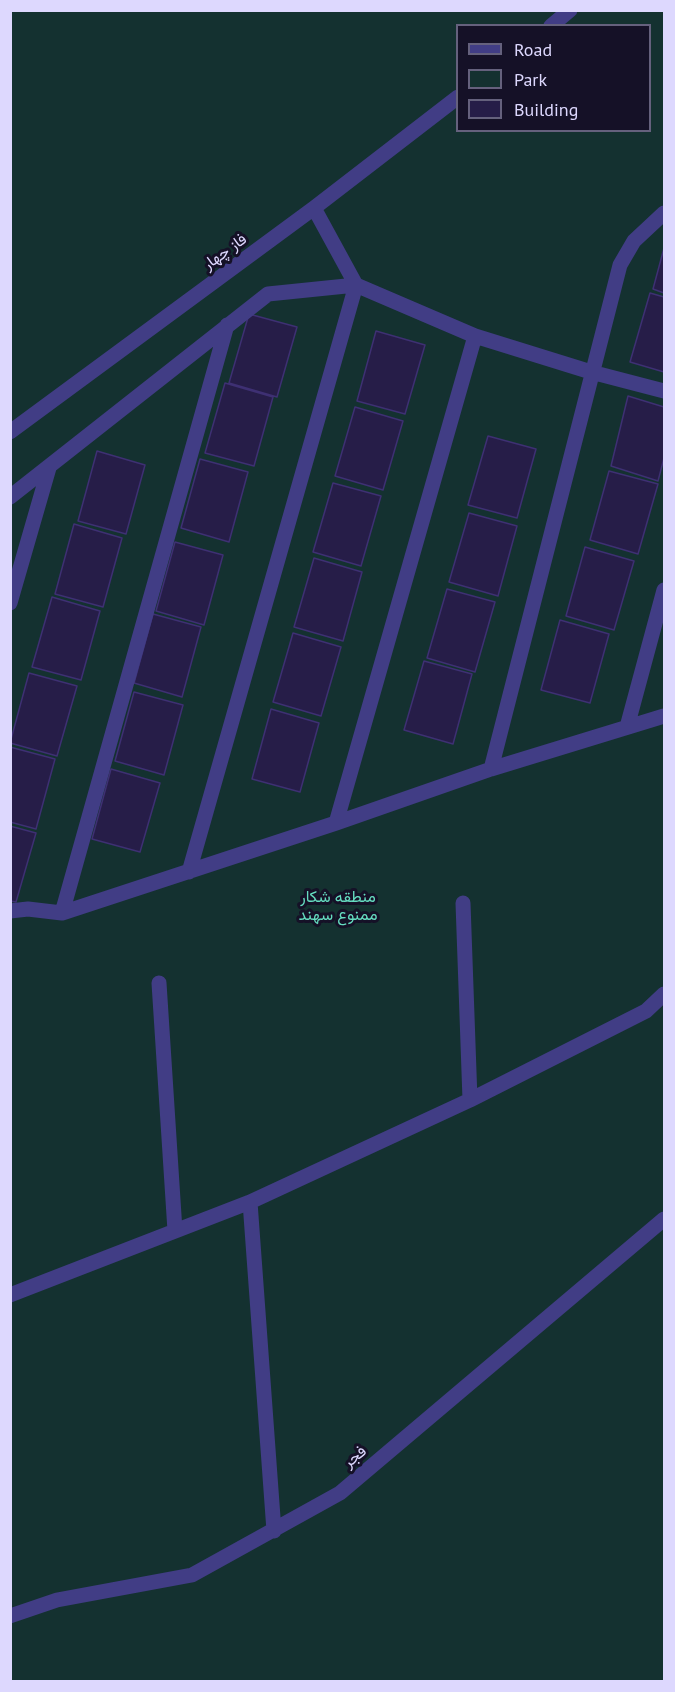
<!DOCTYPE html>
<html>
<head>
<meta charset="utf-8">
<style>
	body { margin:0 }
	#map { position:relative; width:675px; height:1692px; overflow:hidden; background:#151127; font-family:"PT Sans",sans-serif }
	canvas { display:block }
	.frame { position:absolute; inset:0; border:12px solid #ddd8fe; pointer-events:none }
	.legend { position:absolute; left:456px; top:24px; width:195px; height:108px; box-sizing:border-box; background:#151127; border:2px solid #65617d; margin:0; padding:8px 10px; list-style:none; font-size:18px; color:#ddd8fe }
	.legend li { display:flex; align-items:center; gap:12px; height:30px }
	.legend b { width:30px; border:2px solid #65617d }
</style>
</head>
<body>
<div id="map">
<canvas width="675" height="1692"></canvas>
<div class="frame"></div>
<ul class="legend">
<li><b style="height:8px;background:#413d85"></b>Road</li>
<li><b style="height:16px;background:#143130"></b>Park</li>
<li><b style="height:16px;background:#261d48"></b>Building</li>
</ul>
</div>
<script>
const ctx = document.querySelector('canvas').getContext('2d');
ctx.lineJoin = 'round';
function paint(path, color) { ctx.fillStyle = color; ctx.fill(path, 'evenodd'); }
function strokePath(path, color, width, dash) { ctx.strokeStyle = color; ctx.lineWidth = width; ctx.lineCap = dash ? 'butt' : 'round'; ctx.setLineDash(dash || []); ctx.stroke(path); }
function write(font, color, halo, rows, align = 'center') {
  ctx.font = font + ' "PT Sans",Vazirmatn,sans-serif'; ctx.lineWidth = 6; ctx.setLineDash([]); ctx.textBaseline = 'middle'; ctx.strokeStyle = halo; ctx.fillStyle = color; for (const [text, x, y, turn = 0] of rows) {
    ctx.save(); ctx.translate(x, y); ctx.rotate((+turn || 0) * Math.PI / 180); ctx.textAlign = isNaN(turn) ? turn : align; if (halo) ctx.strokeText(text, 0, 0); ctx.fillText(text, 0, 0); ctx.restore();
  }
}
paint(new Path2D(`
	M11,11H664V1681H11ZM458,26H650V130H458Z`), '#143130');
const building = new Path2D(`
	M664,248V293L653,289Z
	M650,293L664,297V372L630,362Z
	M249,314L297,327L277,397L229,383Z
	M376,331L425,345L405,414L357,401Z
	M225,383L273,397L254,466L205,453Z
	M628,396L664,407V458L658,481L611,466Z
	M355,407L403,421L383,490L335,476Z
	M488,436L536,449L517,518L468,505Z
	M97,451L145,465L126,534L78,521Z
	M200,459L248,472L229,542L181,528Z
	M609,471L658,484L638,554L590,540Z
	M333,483L381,496L361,566L313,552Z
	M469,513L517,526L498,596L449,582Z
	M74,524L122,538L103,607L55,594Z
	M175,542L223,555L204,625L156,611Z
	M585,547L634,561L614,630L566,616Z
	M314,558L362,572L343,641L294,627Z
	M447,589L495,602L475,672L427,658Z
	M52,597L100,611L81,680L32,667Z
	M153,614L201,627L182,697L134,683Z
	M560,620L609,634L590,703L541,690Z
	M293,633L341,647L321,716L273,702Z
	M424,661L472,674L453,744L404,730Z
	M29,673L77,686L57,756L10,743Z
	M134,692L183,705L164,775L115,761Z
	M271,709L319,723L300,792L252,779Z
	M10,747L55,759L36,829L10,822Z
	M111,769L160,783L140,852L92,839Z
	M10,826L36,833L16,902L10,901Z`);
paint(building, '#261d48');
strokePath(building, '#3e3073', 1.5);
strokePath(new Path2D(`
	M551,26L570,10
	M10,432L314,208L458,97
	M10,497L268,294L356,285L475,336L591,372L664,391
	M10,603L49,468
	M627,727L664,590
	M491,769L620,265L634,241L664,213
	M336,823L475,336
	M189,872L356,285L314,208
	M463,903L470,1100
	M10,911L28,909L62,913L336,823L491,769L664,716
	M62,913L227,325
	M159,983L175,1231
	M250,1202L274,1531
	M10,1295L250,1202L470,1100L646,1011L664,994
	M10,1616L57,1600L192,1575L340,1493L664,1219`), '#413d85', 15);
write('16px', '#ddd8fe', '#151127', [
	["فاز چهار",225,252,-36],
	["فجر",355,1457,-40]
]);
write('16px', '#65ddc0', '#151127', [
	["منطقه شکار",338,897],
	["ممنوع سهند",338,915]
]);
</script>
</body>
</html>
